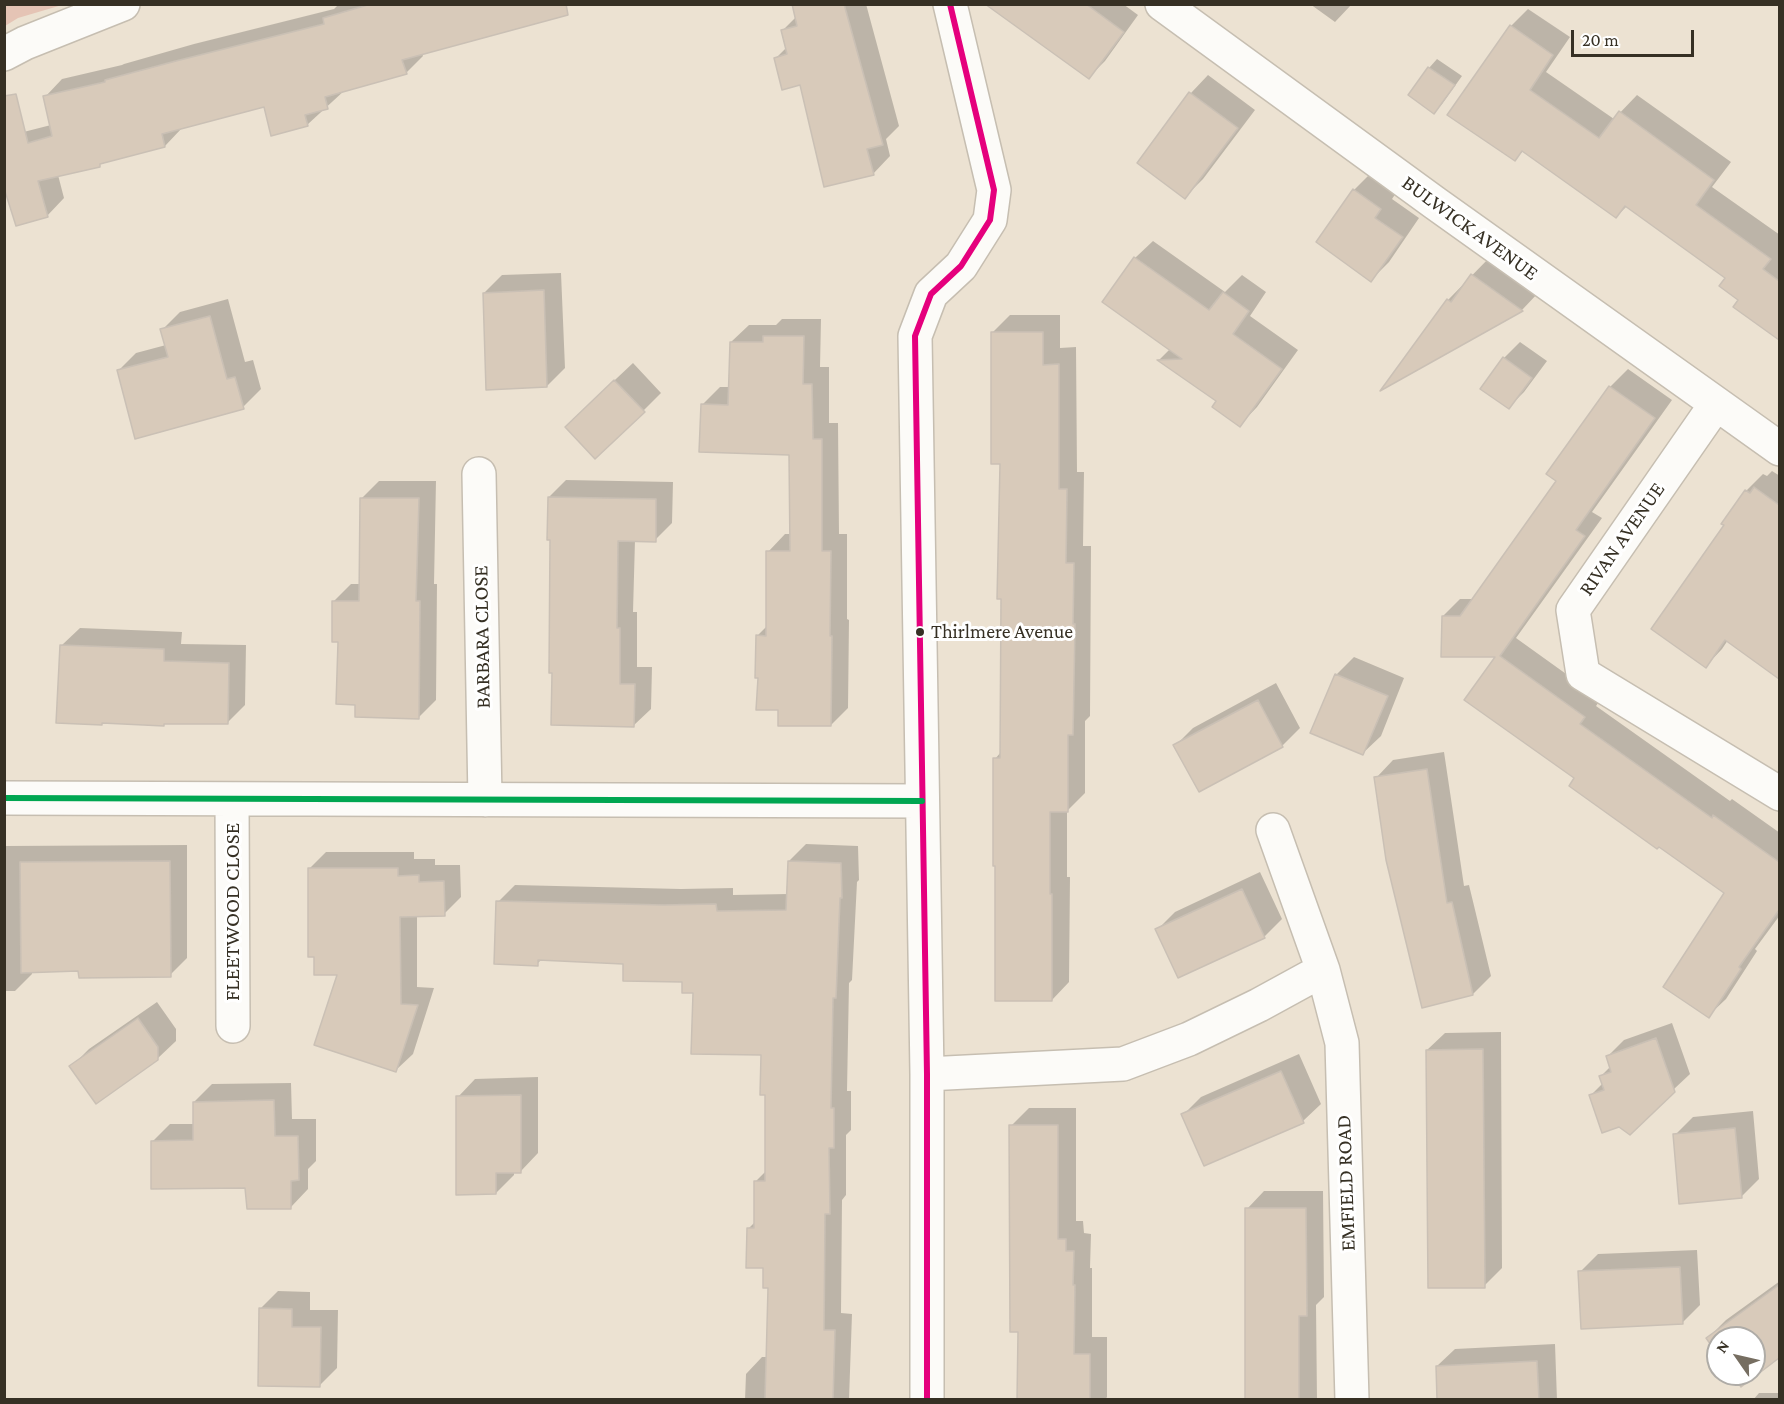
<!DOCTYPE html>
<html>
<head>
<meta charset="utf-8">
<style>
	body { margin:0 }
	#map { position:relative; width:1784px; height:1404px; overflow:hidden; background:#ece2d2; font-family:"Crimson Pro",serif }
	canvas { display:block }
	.frame { position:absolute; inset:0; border:6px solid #363024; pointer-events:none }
	.north { position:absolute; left:1706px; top:1326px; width:60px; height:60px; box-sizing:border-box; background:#fff; border:2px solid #afaca7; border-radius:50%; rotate:304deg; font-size:16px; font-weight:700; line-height:24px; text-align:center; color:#363024 }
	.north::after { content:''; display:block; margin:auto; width:21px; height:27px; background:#766e61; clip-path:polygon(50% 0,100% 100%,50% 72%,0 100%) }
	.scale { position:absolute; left:1571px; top:30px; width:123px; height:27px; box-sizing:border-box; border:3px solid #363024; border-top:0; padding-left:8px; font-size:18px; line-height:21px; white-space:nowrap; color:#363024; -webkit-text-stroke:4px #fff; paint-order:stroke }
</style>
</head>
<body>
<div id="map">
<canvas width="1784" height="1404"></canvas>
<div class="frame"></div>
<div class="north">N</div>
<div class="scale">20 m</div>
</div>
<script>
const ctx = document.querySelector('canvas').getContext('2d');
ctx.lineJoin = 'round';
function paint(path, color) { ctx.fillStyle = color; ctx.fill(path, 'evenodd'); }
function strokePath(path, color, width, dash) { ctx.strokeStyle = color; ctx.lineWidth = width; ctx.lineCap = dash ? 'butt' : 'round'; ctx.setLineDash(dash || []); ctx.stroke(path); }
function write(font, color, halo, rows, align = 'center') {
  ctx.font = font + ' "Crimson Pro",serif'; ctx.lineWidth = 6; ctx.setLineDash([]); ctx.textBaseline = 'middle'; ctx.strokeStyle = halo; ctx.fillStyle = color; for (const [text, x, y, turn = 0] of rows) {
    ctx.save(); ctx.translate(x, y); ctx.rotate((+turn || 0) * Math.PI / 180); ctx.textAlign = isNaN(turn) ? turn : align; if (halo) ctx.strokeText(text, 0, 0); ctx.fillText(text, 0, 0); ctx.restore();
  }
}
paint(new Path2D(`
	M5,4H62V5L18,18L5,26Z`), '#e5c4b5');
paint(new Path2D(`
	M339,4H533L422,53L423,56L406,73L345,90L307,125L265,105L182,128L165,146L102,162L99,165L58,175L64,198L47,216L7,190L4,191V137L51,125L45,97L62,79L122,65L124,64L194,44L334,9Z
	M794,4H866L899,126L886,139L890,156L873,174L801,83L776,58L787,47L783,30L797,16Z
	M1026,4H1123L1138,15L1105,61L1089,77Z
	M1310,4H1352L1335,22Z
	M1528,9L1570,37L1546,72L1614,119L1637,95L1731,162L1712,187L1780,235V332L1776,336L1740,299L1727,278L1627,206L1616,217L1524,150L1515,159L1511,26Z
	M1437,59L1462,76L1442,104L1434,112L1429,68Z
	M1208,75L1255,110L1203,179L1185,197L1139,163L1191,93Z
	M1372,172L1398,190L1392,199L1419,218L1389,262L1371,280L1354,190Z
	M1153,241L1225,292L1242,275L1266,292L1250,316L1298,350L1257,407L1240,425L1218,401L1159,360L1170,349L1135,258Z
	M1490,257L1539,292L1522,310L1385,386L1448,300Z
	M561,273L565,368L547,386L484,293L502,275Z
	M228,299L245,362L253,360L261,389L243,407L118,371L136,353L166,345L162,330L180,312Z
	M1010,315H1060V348L1076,347L1077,472H1084L1083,546H1091L1090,716L1085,721V793L1067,811V877H1070L1069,982L1052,1000L995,759L1001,752V463L992,333Z
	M782,319H821L820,367H829V423H838L839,534H847V619L849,620L848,708L831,725L779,708L759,677L757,636L767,626L768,552L785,534H791L790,453L703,404L720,387H730L731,342L749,325H776Z
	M1520,342L1547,361L1524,392L1508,408L1504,358Z
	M633,363L661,393L643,411L584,409Z
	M1628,369L1672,400L1592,512L1602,518L1516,638L1601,699L1596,706L1730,801L1732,799L1780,833V915L1755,949L1757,951L1726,999L1708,1016L1726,892L1576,778L1498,656L1443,616L1460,599H1473L1558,480L1548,474L1610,387Z
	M1772,471L1780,476V668L1774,673L1728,640L1722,649L1706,666L1726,525L1746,491L1763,474L1767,476Z
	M566,480L673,482L672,523L655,540H635L633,612H637V667H652L651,709L633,726L549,497Z
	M379,481H436L434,584H437L436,700L418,718L356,703L340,640L334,601L351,584H361V499Z
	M80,628L182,632L181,644L246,645L245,705L227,723L104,721L102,724L62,645Z
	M1354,657L1404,678L1381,736L1363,753L1312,732L1337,674Z
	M1276,683L1300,728L1282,746H1175L1193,728Z
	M1444,752L1464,886L1469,885L1491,976L1473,994L1376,778L1393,760Z
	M806,844L858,846L859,880L857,882L852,980L849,983L847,1091H851V1130L846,1135V1195L842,1200L841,1313L852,1314L849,1400H745L746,1374L762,1357H767L769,1287L765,1266L748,1229L756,1221V1181L766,1171V1094L762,1053L684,980L624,962L542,959L537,964L498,902L515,885L681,889L733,888V895L788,894L789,861Z
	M187,845V958L170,975L80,969L32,971V974L15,991H4V846Z
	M326,852H414V859H435V865H460L461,897L444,914L417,915V987L434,988L413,1054L396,1070L339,974L309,869Z
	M1260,872L1282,919L1264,937L1157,930L1175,912Z
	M157,1002L176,1029V1041L157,1059L71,1067L89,1049Z
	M1672,1023L1690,1074L1673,1090L1591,1095L1603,1083L1601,1076L1611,1066L1608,1056L1624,1040Z
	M1501,1032L1502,1268L1484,1286L1427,1050L1445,1033Z
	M1299,1054L1321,1104L1303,1121L1183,1115L1201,1097Z
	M538,1077V1153L521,1171H514V1175L496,1193L458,1097L475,1079Z
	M291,1083L292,1119H316V1161L308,1169V1189L291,1207L152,1142L170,1124H194V1102L212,1084Z
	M1029,1108H1076V1221H1083L1084,1233L1091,1234L1090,1268H1092V1337H1107V1397L1105,1400H1019L1020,1330L1011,1126Z
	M1753,1111L1759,1179L1741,1197L1675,1135L1693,1117Z
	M1264,1191H1323L1324,1297L1316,1305L1317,1400H1248L1247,1209Z
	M1697,1250L1700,1305L1682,1323L1580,1272L1598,1254Z
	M1780,1281V1356L1741,1384L1734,1374H1754V1338H1718V1352L1708,1338L1726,1320Z
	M278,1291L310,1292V1310H338L337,1368L319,1386L260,1309Z
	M1555,1344L1557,1400H1439L1437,1366L1455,1349Z
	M1759,1393H1780V1400H1753Z`), '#0003');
const building = new Path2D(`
	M371,4H566L568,15L402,60L407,74L325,97L328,109L305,115L308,126L271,136L264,107L162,134L165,147L100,164V167L38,181L48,217L16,226L4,188V96L16,94L28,143L52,136L43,96L105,82V80L176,61L324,24L323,18Z
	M792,4H844L883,145L867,149L874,175L824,187L800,85L782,90L774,58L787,54L781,30L797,26Z
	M985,4H1086L1124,32L1089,79Z
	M1510,25L1553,55L1530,90L1599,138L1619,111L1714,180L1696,205L1771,259L1763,269L1779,281V340L1733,307L1738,300L1719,286L1725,278L1625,206L1616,218L1522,151L1515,161L1447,115Z
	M1428,67L1455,85L1434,114L1408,95Z
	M1189,92L1238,128L1185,199L1137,163Z
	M1353,189L1381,209L1375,218L1403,237L1371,282L1316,242Z
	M1134,257L1209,310L1223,292L1249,311L1233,334L1282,369L1240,427L1212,407L1216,401L1157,360L1182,359L1102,302Z
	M1471,274L1523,311L1380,391L1447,299L1451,302Z
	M544,290L547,387L486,390L483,293Z
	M210,316L227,379L235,377L244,409L135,439L117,370L168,357L160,329Z
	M991,332H1043V365L1059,364V489H1067L1066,563H1074L1073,624H1075L1073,735H1068V812H1050V894H1052V1001H995V866H993V758H1000L1001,599H997L1000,464H991Z
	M763,336H804L803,384H812L813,439H822V551H831L830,636H832L831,726H778V710H756L758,678H755L756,635L766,636V551H790L789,455L699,452L701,404L728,405L730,342H763Z
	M1503,357L1532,378L1509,409L1480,389Z
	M614,380L645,412L595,459L565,427Z
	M1609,386L1655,418L1576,530L1585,536L1500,656L1585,717L1580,724L1712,818L1713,815L1779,862V910L1739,967L1741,969L1709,1018L1663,987L1724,893L1659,847L1657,849L1569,786L1574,778L1464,700L1495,657H1441L1442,616H1460L1556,481L1546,474Z
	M1754,487L1779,505V679L1725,640L1706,668L1651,629L1724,525L1721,524L1745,490L1750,493Z
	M548,497L656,499V542L618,541L617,628H620V684H635L634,727L551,725L552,673H549L550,540H547Z
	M360,498H419L416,601H420L419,719L355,717V705L336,704L338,642H332V601H359Z
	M60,645L164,649V661L229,663L228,724H164V726L102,723V725L56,723Z
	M1335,674L1388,696L1363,755L1310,733Z
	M1258,700L1283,747L1199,792L1173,745Z
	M1427,769L1447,903L1452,902L1473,995L1422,1008L1386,860L1374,777Z
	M170,861L171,977L79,978L78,971L21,973L20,862Z
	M788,861L841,863L842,898H840L836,998H833L831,1108H834V1148H829L830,1214H825L824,1330H835L833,1400H765L768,1288H763V1268H746L747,1228H754V1181H765V1095H760L761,1055L691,1054L693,993H682V982L623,981V964L538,960V966L494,964L496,901L663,905L716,904L717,911L786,910Z
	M308,868H398V876L419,875V882L444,881L445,916L400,917L401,1004L418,1005L396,1072L314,1045L337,975H314V957H308Z
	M1242,889L1265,938L1178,978L1155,929Z
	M138,1018L158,1047V1060L96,1104L69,1066Z
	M1656,1038L1675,1092L1630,1135L1619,1127L1602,1133L1589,1095L1604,1090L1599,1076L1611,1072L1606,1056Z
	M1483,1049L1485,1288H1428L1426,1050Z
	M1281,1071L1304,1123L1204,1166L1181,1114Z
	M521,1095V1173H496V1194L456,1195V1096Z
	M274,1100L275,1136H298L299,1180L291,1181V1209H247L245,1188L151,1189V1141L193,1140V1102Z
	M1009,1125H1058V1239H1066V1251H1074L1073,1285H1075L1074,1354H1090V1400H1017L1018,1332H1010Z
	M1735,1128L1742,1198L1679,1204L1673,1134Z
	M1245,1208H1306L1307,1316H1299V1400H1245Z
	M1680,1267L1683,1324L1581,1329L1578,1271Z
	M1779,1285V1358L1741,1387L1732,1374H1754V1338H1718V1355L1706,1338Z
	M259,1308L292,1309V1327H321L320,1387L258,1386Z
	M1537,1361L1539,1400H1437L1436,1366Z`);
paint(building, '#d8caba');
strokePath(building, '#cac0b5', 1.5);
const minor = new Path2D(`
	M1162,4L1435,203L1780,449
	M4,54L25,43L123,4
	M1716,404L1573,610L1583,674L1780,794
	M479,474L485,800
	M4,798L922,801
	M232,799L233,1026
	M1273,830L1323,970L1342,1043L1352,1400
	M927,1074L1123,1064L1189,1039L1259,1005L1323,970
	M927,1400V1074L915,336L931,294L961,266L990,220L994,190L950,4`);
strokePath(minor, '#c6beb1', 36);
strokePath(minor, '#fcfbf8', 33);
strokePath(new Path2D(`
	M927,1400V1074L915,336L931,294L961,266L990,220L994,190L950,4`), '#e5007d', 6);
strokePath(new Path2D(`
	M4,798L922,801`), '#00a651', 6);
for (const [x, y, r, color] of [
	[920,632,5,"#363024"]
]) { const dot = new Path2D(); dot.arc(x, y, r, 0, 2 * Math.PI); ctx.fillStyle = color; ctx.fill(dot); strokePath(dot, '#fff', 2); }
write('20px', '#363024', '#fff', [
	["Thirlmere Avenue",931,632]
], 'left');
write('21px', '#363024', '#fff', [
	["BULWICK AVENUE",1470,228,36],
	["RIVAN AVENUE",1622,539,-55],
	["BARBARA CLOSE",482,637,-91],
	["FLEETWOOD CLOSE",233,912,-90],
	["EMFIELD ROAD",1346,1183,-92]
]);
</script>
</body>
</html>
